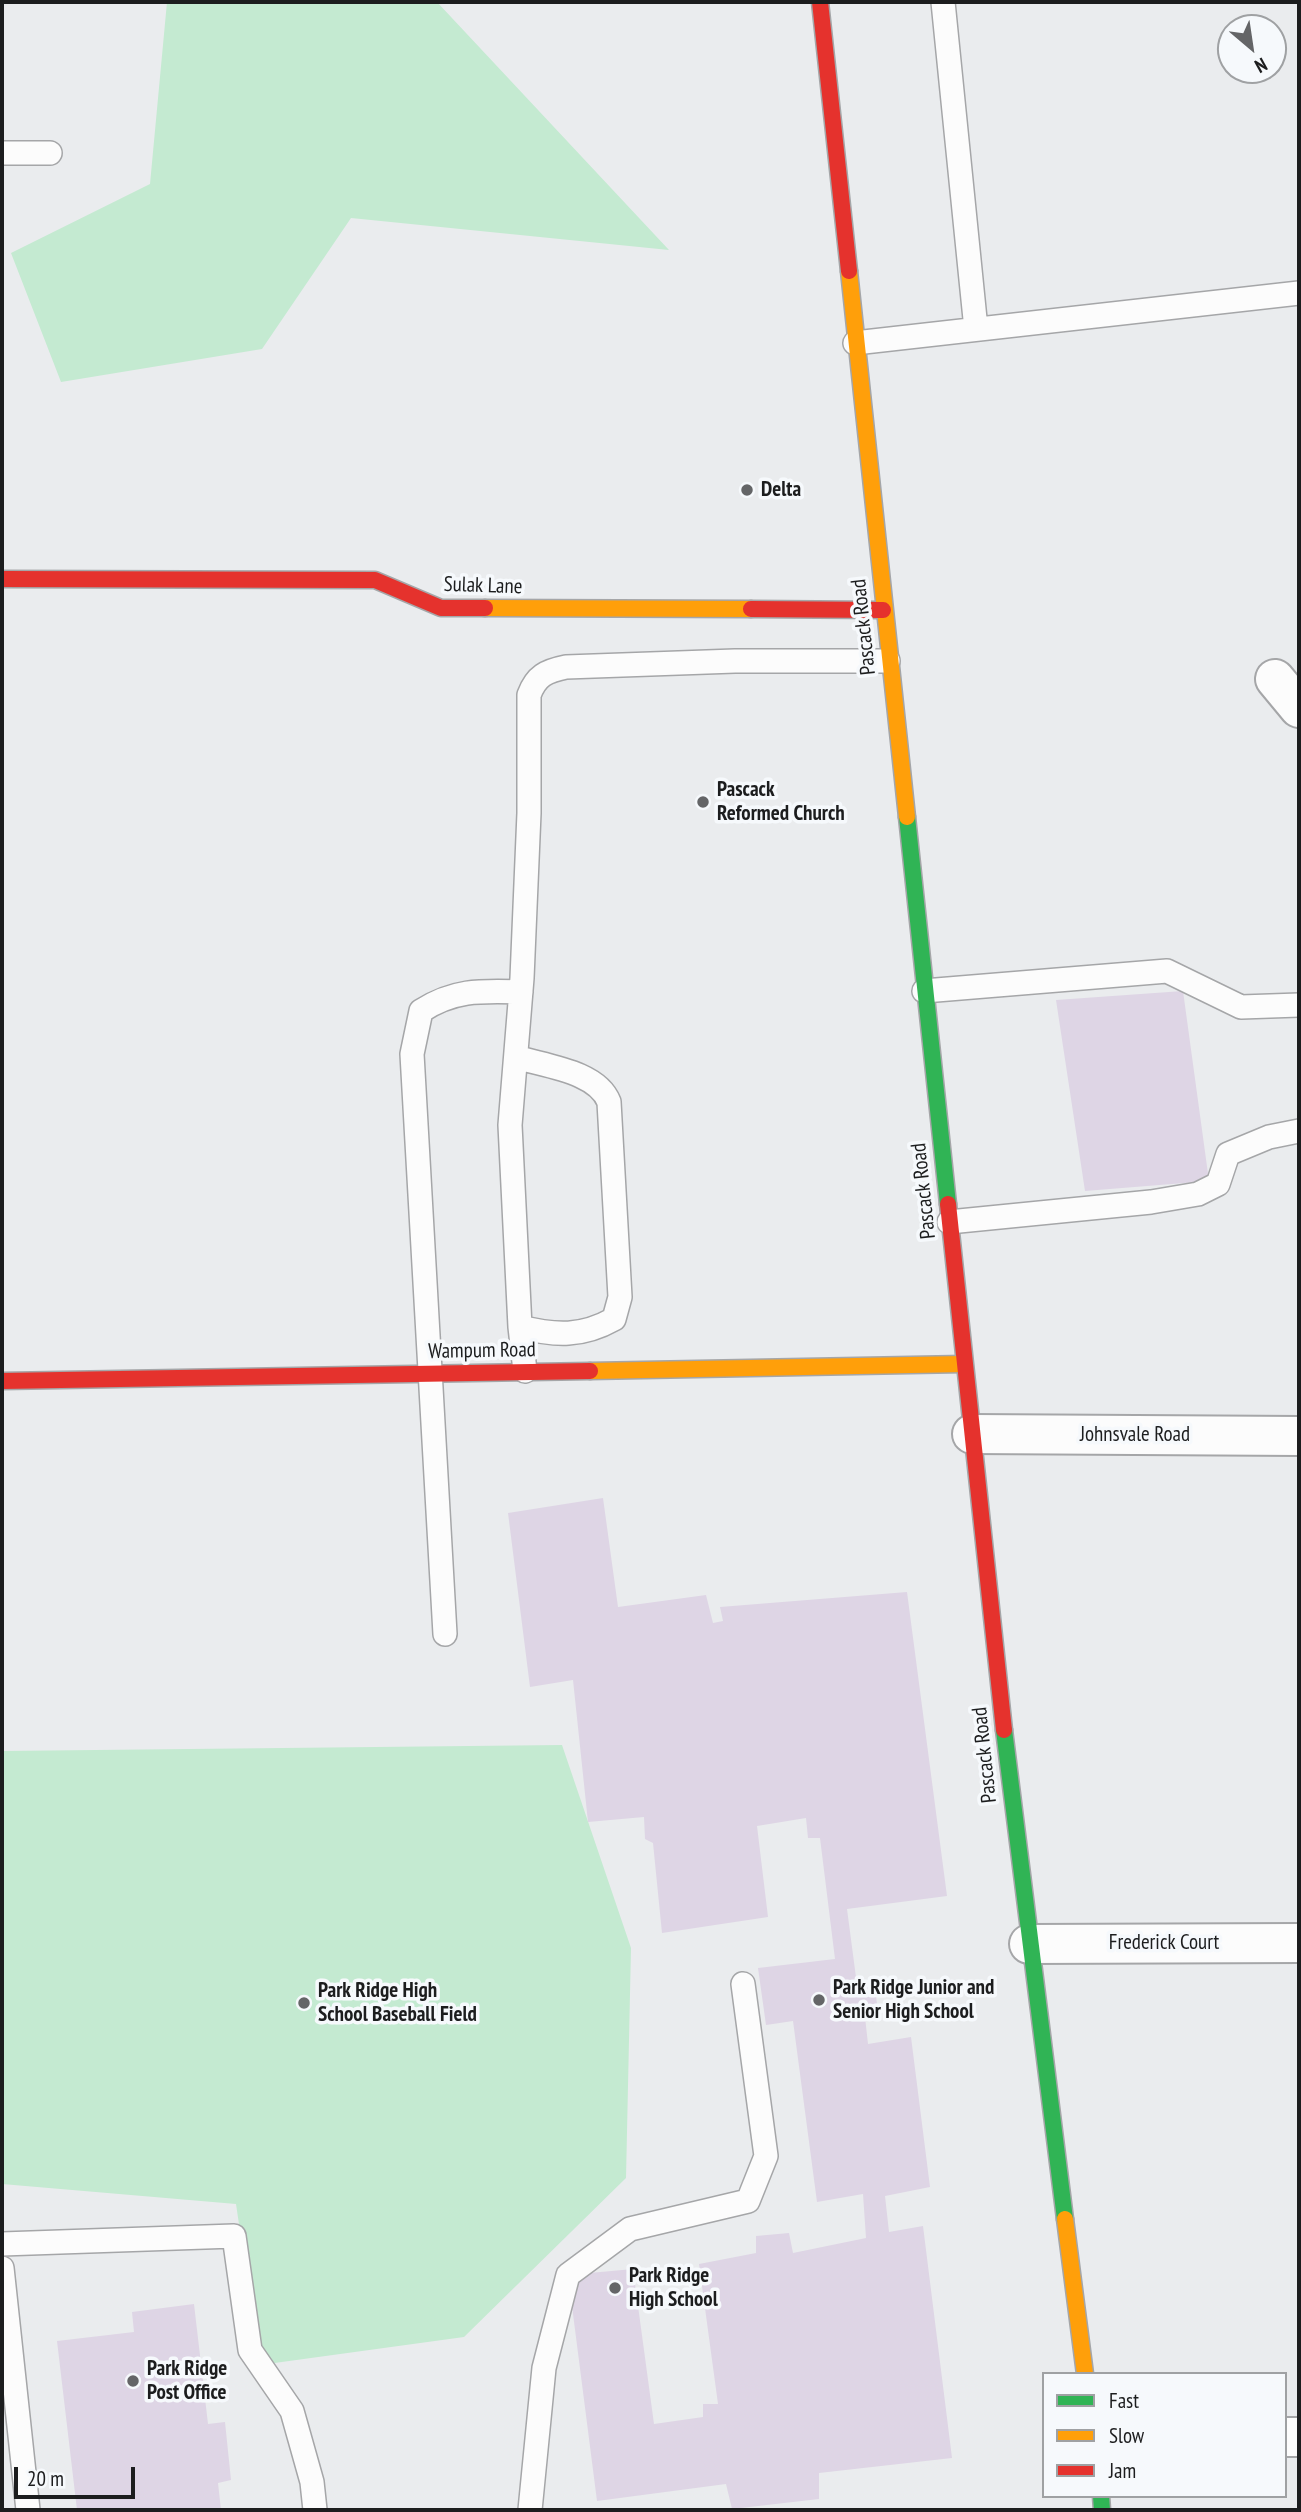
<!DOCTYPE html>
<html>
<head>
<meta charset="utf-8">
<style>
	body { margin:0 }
	#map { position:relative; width:1301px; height:2512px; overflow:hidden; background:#eaecee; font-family:"PT Sans Narrow",sans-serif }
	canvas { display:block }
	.frame { position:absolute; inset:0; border:4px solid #1c1d1e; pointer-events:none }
	.legend { position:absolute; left:1042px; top:2372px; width:245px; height:126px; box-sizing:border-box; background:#f6f9fc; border:2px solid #9fa1a3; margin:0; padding:9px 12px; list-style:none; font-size:21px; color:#1c1d1e }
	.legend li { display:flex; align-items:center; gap:14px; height:35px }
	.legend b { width:35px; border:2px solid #9fa1a3 }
	.north { position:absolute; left:1217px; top:14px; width:70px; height:70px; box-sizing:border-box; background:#f6f9fc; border:2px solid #9fa1a3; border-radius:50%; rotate:151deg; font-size:19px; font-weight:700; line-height:28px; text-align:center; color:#1c1d1e }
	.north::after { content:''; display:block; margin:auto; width:24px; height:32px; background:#646567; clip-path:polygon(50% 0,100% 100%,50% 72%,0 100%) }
	.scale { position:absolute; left:14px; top:2467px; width:121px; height:32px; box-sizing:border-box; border:4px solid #1c1d1e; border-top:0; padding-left:9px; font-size:21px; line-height:24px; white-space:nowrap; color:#1c1d1e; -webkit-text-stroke:5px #f6f9fc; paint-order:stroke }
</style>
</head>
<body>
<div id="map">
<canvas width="1301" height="2512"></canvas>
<div class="frame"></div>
<ul class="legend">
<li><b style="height:9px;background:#30b455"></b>Fast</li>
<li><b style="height:9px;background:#ff9f0a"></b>Slow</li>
<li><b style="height:9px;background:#e5322d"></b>Jam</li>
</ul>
<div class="north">N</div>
<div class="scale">20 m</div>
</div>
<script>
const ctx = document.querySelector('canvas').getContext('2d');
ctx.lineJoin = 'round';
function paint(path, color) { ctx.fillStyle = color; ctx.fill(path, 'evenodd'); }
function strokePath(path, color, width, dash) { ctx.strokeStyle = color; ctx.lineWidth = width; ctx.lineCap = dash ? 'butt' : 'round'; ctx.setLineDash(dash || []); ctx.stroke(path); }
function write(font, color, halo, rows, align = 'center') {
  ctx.font = font + ' "PT Sans Narrow",sans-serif'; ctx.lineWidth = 7; ctx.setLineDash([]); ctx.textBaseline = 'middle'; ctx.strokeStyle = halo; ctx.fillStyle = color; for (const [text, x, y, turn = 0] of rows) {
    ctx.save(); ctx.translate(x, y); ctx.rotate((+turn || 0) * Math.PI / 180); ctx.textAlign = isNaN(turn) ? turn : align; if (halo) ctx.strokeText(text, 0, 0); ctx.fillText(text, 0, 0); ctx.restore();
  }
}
paint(new Path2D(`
	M167,2H437L669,250L351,218L262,349L61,382L11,253L150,184Z
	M562,1745L631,1948L626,2178L464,2337L260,2365L236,2204L2,2184V1751Z`), '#c4ead1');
paint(new Path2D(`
	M1183,991L1209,1181L1085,1191L1056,1000Z
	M603,1498L618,1607L706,1595L713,1623L723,1621L720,1607L907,1592L947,1896L847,1909L857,1985L875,1986L878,2014L865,2017L868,2044L911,2037L930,2187L885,2196L889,2232L923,2226L952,2458L819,2473V2499L732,2509L726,2484L597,2501L568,2275L633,2269L654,2424L703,2417V2404H718L699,2264L756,2253V2236L789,2233L793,2253L866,2238L863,2194L817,2202L793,2021L766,2025L758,1968L835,1959L820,1838H808L806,1818L757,1826L768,1917L662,1933L653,1843L645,1839L644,1817L588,1822L573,1680L530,1687L508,1513Z
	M194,2304L208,2424L225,2422L231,2480L218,2483L221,2510H77L57,2341L134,2332L132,2312Z`), '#ded5e5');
const lane = new Path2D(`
	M943,2L976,329
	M2,153H50
	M855,343L1299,293
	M924,991L1167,971L1241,1007L1299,1005
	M516,1057C544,1066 597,1071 609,1102L620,1297L614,1319C582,1337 556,1336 520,1327L510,1125L522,978L529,813V695C536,676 546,671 566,667L735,661H888
	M949,1222L1151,1202L1198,1194L1218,1184L1228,1154L1269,1137L1299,1131
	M520,1327L525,1371
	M445,1634L412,1054L421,1011C455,989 482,991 521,992
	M2,2244L234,2236L250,2350L292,2411L312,2482L315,2510
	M2,2268L28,2510
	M530,2510L544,2368L568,2275L630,2229L748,2201L766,2156L743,1984`);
const street = new Path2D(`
	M1275,679L1299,708
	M972,1434L1299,1436
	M1029,1944L1299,1943
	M1285,2437H1299`);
const fast = new Path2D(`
	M907,817L948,1204
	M1004,1730L1065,2219
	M1101,2496L1102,2510`);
const slow = new Path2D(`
	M849,271L907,817
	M485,608L751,609
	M590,1371L964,1364
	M1065,2219L1085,2374`);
const jam = new Path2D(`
	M820,2L849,271
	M2,579L375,580L441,608H485
	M751,609L883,610
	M948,1204L1004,1730
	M2,1381L590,1371`);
strokePath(lane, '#a5a6a8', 26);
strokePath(street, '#a5a6a8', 42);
strokePath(fast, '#a5a6a8', 19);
strokePath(slow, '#a5a6a8', 19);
strokePath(jam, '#a5a6a8', 19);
strokePath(lane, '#fcfcfc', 23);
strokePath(street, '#fcfcfc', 38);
strokePath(fast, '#30b455', 16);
strokePath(slow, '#ff9f0a', 16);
strokePath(jam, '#e5322d', 16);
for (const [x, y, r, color] of [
	[747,490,7,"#646567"],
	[703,802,7,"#646567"],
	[819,2000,7,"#646567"],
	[304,2003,7,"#646567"],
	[615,2288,7,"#646567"],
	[133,2381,7,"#646567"]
]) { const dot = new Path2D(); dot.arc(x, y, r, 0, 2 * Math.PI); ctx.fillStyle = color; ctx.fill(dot); strokePath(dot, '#f6f9fc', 2.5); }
write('bold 21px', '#1c1d1e', '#f6f9fc', [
	["Delta",761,490],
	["Pascack",717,790],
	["Reformed Church",717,814],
	["Park Ridge Junior and",833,1988],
	["Senior High School",833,2012],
	["Park Ridge High",318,1991],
	["School Baseball Field",318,2015],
	["Park Ridge",629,2276],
	["High School",629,2300],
	["Park Ridge",147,2369],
	["Post Office",147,2393]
], 'left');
write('21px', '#1c1d1e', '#f6f9fc', [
	["Sulak Lane",483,586,2],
	["Pascack Road",864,627,-96],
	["Pascack Road",924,1191,-96],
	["Wampum Road",482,1351,-1],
	["Johnsvale Road",1135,1435],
	["Pascack Road",985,1755,-96],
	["Frederick Court",1164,1943]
]);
</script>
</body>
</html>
